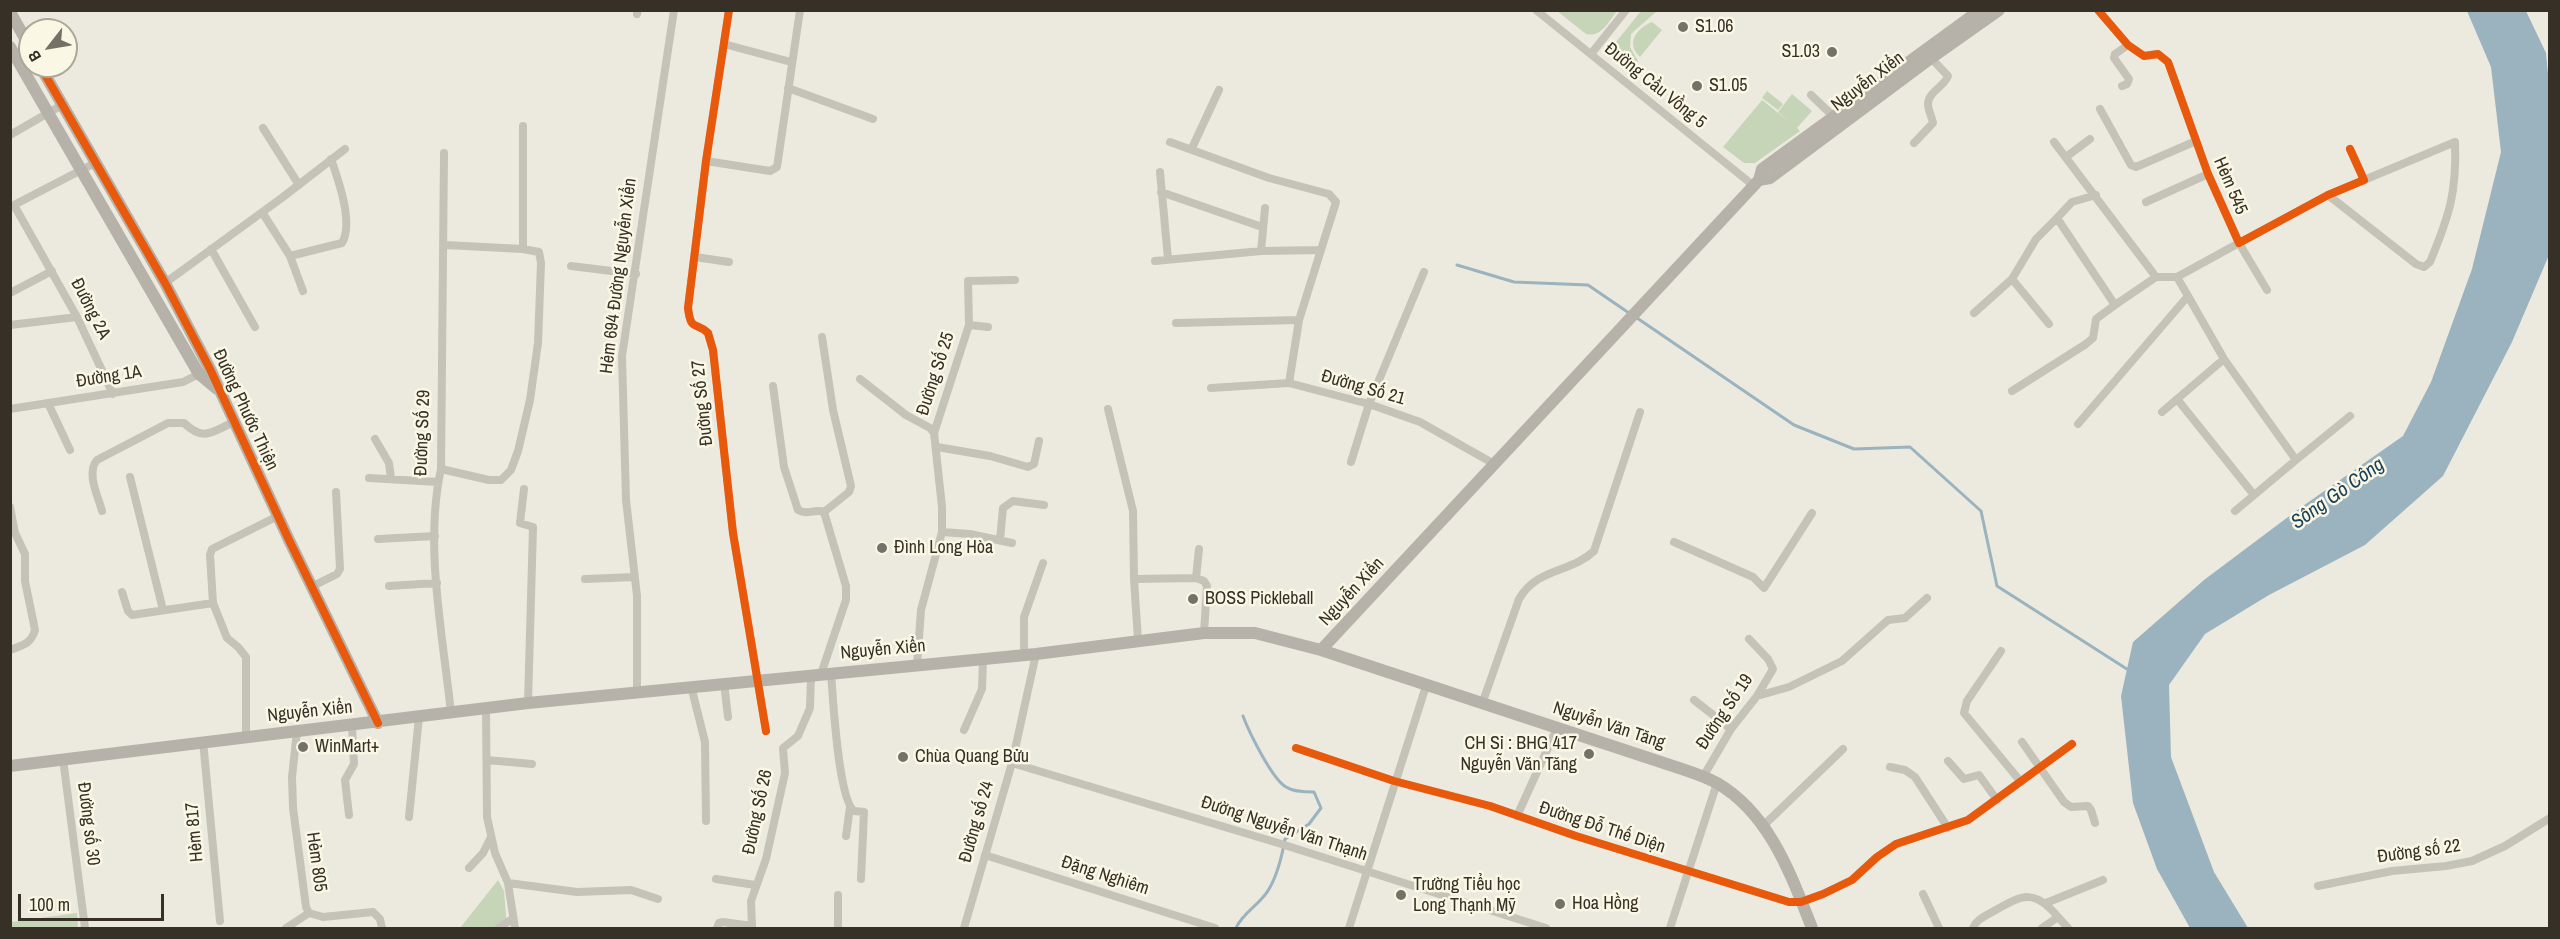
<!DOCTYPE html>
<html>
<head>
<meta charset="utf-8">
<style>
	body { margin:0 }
	#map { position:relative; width:2560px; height:939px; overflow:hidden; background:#eceadf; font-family:"Archivo Narrow",sans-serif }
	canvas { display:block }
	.frame { position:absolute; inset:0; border:12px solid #363026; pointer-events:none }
	.north { position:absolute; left:18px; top:18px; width:60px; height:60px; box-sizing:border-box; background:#faf7e5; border:2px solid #aca799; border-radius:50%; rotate:239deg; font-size:16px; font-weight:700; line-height:24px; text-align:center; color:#363026 }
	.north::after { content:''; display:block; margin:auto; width:21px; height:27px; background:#767167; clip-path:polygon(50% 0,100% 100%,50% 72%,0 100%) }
	.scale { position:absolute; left:18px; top:894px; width:146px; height:27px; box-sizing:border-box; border:3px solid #363026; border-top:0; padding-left:8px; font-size:18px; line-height:21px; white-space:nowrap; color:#363026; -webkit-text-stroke:4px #faf7e5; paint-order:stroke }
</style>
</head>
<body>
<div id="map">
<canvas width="2560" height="939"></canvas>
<div class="frame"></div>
<div class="north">B</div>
<div class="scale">100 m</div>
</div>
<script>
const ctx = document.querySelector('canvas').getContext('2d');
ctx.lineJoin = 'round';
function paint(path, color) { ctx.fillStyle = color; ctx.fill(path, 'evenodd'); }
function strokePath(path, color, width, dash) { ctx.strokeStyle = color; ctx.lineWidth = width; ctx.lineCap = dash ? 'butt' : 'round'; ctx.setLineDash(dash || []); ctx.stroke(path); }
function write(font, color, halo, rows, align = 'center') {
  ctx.font = font + ' "Archivo Narrow",sans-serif'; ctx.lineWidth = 5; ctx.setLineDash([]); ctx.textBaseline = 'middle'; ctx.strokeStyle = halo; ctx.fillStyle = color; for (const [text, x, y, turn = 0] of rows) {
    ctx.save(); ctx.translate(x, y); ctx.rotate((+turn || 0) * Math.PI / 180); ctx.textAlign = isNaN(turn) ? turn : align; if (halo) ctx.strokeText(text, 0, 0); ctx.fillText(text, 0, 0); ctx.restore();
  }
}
paint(new Path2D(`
	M1557,11H1617C1609,21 1601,38 1586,34Z
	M1641,11H1657L1631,34L1630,47L1638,61L1629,72L1612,58V47Z
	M1652,22L1662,30L1640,57C1625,43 1637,28 1652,22Z
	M1767,91L1783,104L1778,110L1762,98Z
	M1792,94L1812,111L1797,128L1800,131L1755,163H1744L1723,147L1762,100L1791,123L1778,112Z
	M498,880L504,891L507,928H460Z
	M77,913L78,928H11V922Z`), '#c6d4b8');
paint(new Path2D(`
	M2467,11H2526L2546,53L2549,84V255L2512,342L2443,476L2365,545L2269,595L2205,634L2169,685L2171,757L2214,872L2248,928H2190L2157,869L2133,803L2121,696L2133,642L2204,580L2300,508L2403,436L2431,382L2472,269L2501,152L2491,67Z`), '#9ab3bf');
strokePath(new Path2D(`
	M1457,265L1514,282L1588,285L1629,313
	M1637,318L1794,425L1854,449L1910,447L1981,511L1997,586L2130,671
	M1236,928C1243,912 1261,904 1269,889C1278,874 1282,856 1285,839L1309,824L1321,808L1314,792C1305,792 1294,792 1286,787C1272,779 1249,732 1243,716`), '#9ab3bf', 3);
strokePath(new Path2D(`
	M729,10L706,161L688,308C691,332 695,321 708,333L713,350L733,533L766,731
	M1536,10L1754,186
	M2098,10L2128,45L2144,56L2158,54L2168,62L2208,174L2239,243L2328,195L2364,180L2350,149
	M637,14L638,10
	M724,44L791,62
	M1591,54L1626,10
	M2122,86L2127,84L2129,79L2114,58L2115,54L2128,45
	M788,88L873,119
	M1811,95L1833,116
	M2100,109L2131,165L2136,167L2196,141
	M263,128L299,185
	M10,135L62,105
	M1170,142L1269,178L1329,194L1336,202L1299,320L1289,383
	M2054,142L2156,277H2177L2239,243L2267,290
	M1914,143L1933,123C1932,117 1928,110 1928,104C1928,92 1944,87 1948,76L1931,58
	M1192,148L1219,90
	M444,153L441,469C424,545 443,636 451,713
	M2066,157L2090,139
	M706,161L770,171L777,167L800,10
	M1160,172L1168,259
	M1161,192L1262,227
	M2328,195L2416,264L2424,267L2430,262C2449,216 2457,193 2455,142L2364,180
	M2146,202L2208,174
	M14,205L77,317L113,394
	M10,207L95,163
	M262,212L290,256L342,243C354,223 338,179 331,159
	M2057,218L2072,202L2096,195
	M211,249L255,327
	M523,249V126
	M1261,251L1265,208
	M290,256L303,291
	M695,257L729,262
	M1155,261L1261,251L1321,250
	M571,266L636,274
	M2012,279L2049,324
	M165,283L283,197L345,149
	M10,293L52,271
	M2188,296L2224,359L2296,460L2350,416
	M1974,313L2012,279L2036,239L2057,218L2115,305L2156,277
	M1176,323L1299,320
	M10,325L77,317
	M969,325L988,327
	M822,337L833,410L851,486L849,492L824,512
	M860,379L906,415L930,428L934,433
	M773,386L784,467L798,510C807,516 815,508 824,512L846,586V600L821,674
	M1211,388L1289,383L1369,404L1420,422L1496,465
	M2012,391L2086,344L2093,338L2096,319L2115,305
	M2177,399L2254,495
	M48,403L70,450
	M10,409L183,382L201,373
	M1108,409L1133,511L1134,579L1138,640
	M2162,412L2224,359
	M2078,424L2188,296L2177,277
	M375,439L389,463L391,479
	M937,447L990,456L1028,467L1034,464L1039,441
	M1351,462L1369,404L1424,272
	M441,469L489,480H501L511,470L518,451L530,400L538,343L541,263L539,252L523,249L445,245
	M130,477L163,610
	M369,478L438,482
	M524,489L520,523L533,527L528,703
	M10,507L15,533L25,554V581L35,630C31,644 23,645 10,650
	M102,511C98,496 86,473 97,460L168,423H184C204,442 211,432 234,422
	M2235,511L2296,460
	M942,532L970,534L1012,543
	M378,539L435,536
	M1000,540L1003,508L1013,501L1044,505
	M1674,542L1753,577L1764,588L1812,513
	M1196,578L1204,581L1207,586L1204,633
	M585,579L635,577
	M1134,579L1196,578L1199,549
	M313,586L337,574L340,569L336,492
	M389,586L437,583
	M122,592L128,611L132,615L213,603L210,555L212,549L278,516
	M213,603L227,638L238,647L246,657V737
	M2001,651L1967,701L1964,713L2021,782
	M1024,655V617L1043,563
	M917,665L921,610L942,532V507L934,433L969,325L968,281L1015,280
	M831,673C833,697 838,798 854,811L864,812L861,879
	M724,683L728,717
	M691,686L705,742L706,821
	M637,692V596L626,500L622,356L674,10
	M1757,696L1789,687L1842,661L1888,620L1905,618L1927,598
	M1694,700L1731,729
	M1482,704L1519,599C1538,567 1571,573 1594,551L1640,412
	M486,708L487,817L495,853L508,883L515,928
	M964,730L982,689L983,659
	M297,731L292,777L293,808L306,907L309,913L323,917L373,912L380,919L382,928
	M203,741L220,921
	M2022,742L2064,802L2071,807L2088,806L2091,810L2095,823
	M1296,748L1394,781L1490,806L1576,836L1789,902H1801L1823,894L1852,880L1877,857L1896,844L1968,820L2072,744
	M63,759L85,928
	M487,760L532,764
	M1948,761L1964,779L1979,775L1997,800
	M1012,763L1278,843L1546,928
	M1890,767L1905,770L1915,777L1948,828
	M1703,777L1731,729L1757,696L1773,669L1768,659L1749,639
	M349,815L345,780L354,764L352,726
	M1517,816L1557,728
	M409,817L419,717
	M1763,826L1843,749
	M846,836L850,807
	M985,855L1215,928
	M469,868L483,853L491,837
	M716,879L755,885
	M508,883L577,892L631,890L658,899
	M2318,886L2392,871L2446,866L2472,861L2505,846L2550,818
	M1923,894L1939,928
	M838,895V928
	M2046,903L2103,880
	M2058,917L2068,928
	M286,928L309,913
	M499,928L512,919
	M717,928L719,923L723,922L752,926L751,901L766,859L785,773L783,748L798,736L810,708L811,675
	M964,928L1012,763L1036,654
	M1349,928L1426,686
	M1670,928L1717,783
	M1973,928C1977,919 1985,916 1994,911C2023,894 2035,889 2058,917L2042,928`), '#c5c2b8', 8);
strokePath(new Path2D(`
	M10,12L30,47
	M10,47L199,374L217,389
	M40,66L165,283L210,369L289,540L378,723
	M1759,180L1770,178L1931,58L1999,10
	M1321,650L1759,180L1762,169L1980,10
	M10,766L528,703L1036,654L1204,633H1255L1321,650L1682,769C1694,773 1706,777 1717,783C1770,814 1791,875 1812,928`), '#b6b2a9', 12);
strokePath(new Path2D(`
	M729,10L706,161L688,308C691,332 695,321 708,333L713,350L733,533L766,731
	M2098,10L2128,45L2144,56L2158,54L2168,62L2208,174L2239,243L2328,195L2364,180L2350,149
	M40,66L165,283L210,369L289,540L378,723
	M1296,748L1394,781L1490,806L1576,836L1789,902H1801L1823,894L1852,880L1877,857L1896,844L1968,820L2072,744`), '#e8590c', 8);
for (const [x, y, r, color] of [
	[1683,27,6,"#767167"],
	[1832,52,6,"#767167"],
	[1697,86,6,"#767167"],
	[882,548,6,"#767167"],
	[1193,599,6,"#767167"],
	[303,747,6,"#767167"],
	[1589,754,6,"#767167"],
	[903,757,6,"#767167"],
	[1401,895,6,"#767167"],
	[1560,904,6,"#767167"]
]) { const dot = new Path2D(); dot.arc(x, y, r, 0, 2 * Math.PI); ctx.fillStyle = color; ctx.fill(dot); strokePath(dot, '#faf7e5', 2); }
write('18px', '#363026', '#faf7e5', [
	["S1.06",1695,27],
	["S1.03",1820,52,"right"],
	["S1.05",1709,86],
	["Đình Long Hòa",894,548],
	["BOSS Pickleball",1205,599],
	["CH Sỉ : BHG 417",1577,744,"right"],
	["Nguyễn Văn Tăng",1577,765,"right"],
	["WinMart+",315,747],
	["Chùa Quang Bửu",915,757],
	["Trường Tiểu học",1413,885],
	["Long Thạnh Mỹ",1413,906],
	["Hoa Hồng",1572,904]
], 'left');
write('18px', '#363026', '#faf7e5', [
	["Nguyễn Xiển",1868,82,-37],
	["Đường Cầu Vồng 5",1655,86,39],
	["Hẻm 545",2230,186,67],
	["Hẻm 694 Đường Nguyễn Xiển",619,276,-83],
	["Đường 2A",90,309,63],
	["Đường Số 25",936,374,-72],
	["Đường 1A",109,377,-9],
	["Đường Số 21",1363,388,16],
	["Đường Số 27",703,403,-96],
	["Đường Phước Thiện",245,410,65],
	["Đường Số 29",423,433,-88],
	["Nguyễn Xiển",1352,592,-47],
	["Nguyễn Xiển",883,650,-5],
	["Nguyễn Xiển",310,712,-6],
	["Đường Số 19",1725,712,-56],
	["Nguyễn Văn Tăng",1609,726,18],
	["Đường Số 26",758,812,-78],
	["Đường số 24",977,822,-74],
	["Đường số 30",88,824,83],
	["Đường Đỗ Thế Diện",1602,828,18],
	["Đường Nguyễn Văn Thạnh",1284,829,18],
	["Hẻm 817",195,832,-95],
	["Đường số 22",2419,852,-8],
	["Hẻm 805",316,862,82],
	["Đặng Nghiêm",1105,876,18]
]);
write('italic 20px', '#1a4159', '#faf7e5', [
	["Sông Gò Công",2338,494,-35]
]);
</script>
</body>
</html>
